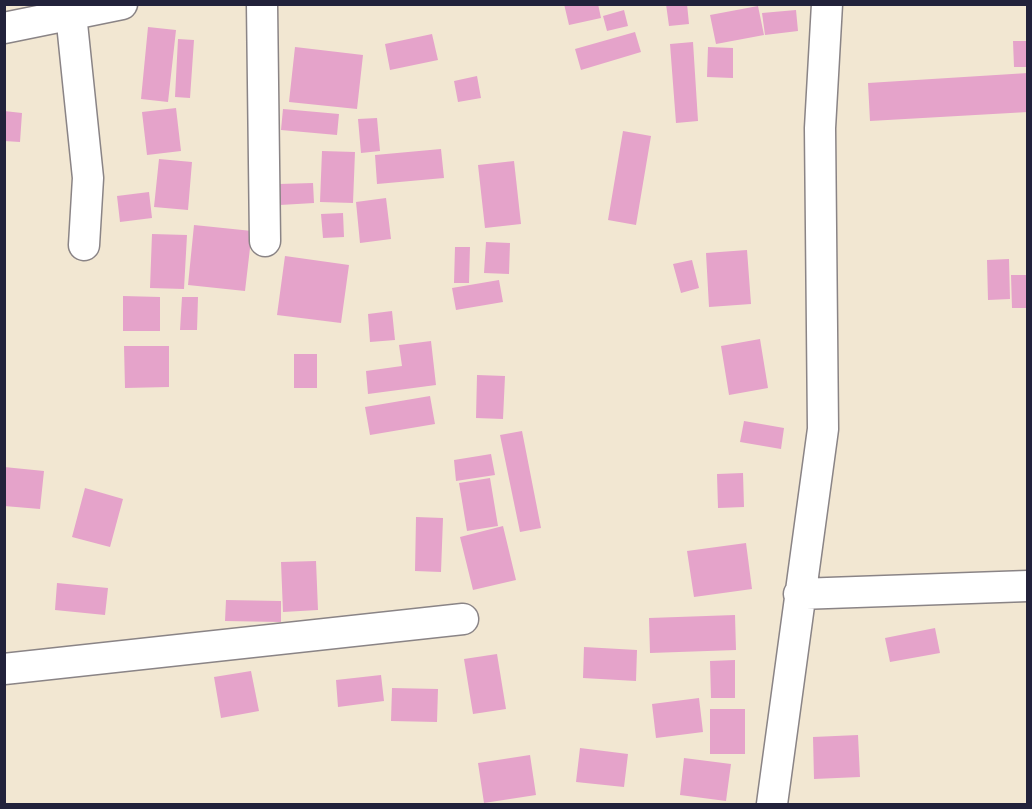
<!DOCTYPE html>
<html>
<head>
<meta charset="utf-8">
<style>
	body { margin:0 }
	#map { position:relative; width:1032px; height:809px; overflow:hidden; background:#f2e7d2; font-family:"Libre Caslon Text",serif }
	canvas { display:block }
	.frame { position:absolute; inset:0; border:6px solid #22223b; pointer-events:none }
</style>
</head>
<body>
<div id="map">
<canvas width="1032" height="809"></canvas>
<div class="frame"></div>
</div>
<script>
const ctx = document.querySelector('canvas').getContext('2d');
ctx.lineJoin = 'round';
function paint(path, color) { ctx.fillStyle = color; ctx.fill(path, 'evenodd'); }
function strokePath(path, color, width, dash) { ctx.strokeStyle = color; ctx.lineWidth = width; ctx.lineCap = dash ? 'butt' : 'round'; ctx.setLineDash(dash || []); ctx.stroke(path); }
paint(new Path2D(`
	M564,4H598L601,18L569,25Z
	M666,4H687L689,24L669,26Z
	M758,6L764,35L716,44L710,15Z
	M624,10L628,26L607,31L603,16Z
	M796,10L798,31L765,35L762,13Z
	M148,27L176,30L168,102L141,99Z
	M635,32L641,52L581,70L575,49Z
	M432,34L438,60L390,70L385,44Z
	M178,39L194,40L190,98L175,97Z
	M1013,41H1028V67H1014Z
	M693,42L698,121L676,123L670,44Z
	M295,47L363,55L357,109L289,102Z
	M708,47L733,48V78L707,77Z
	M1028,73V112L870,121L868,83Z
	M477,76L481,98L458,102L454,81Z
	M176,108L181,151L147,155L142,112Z
	M283,109L339,114L337,135L281,130Z
	M4,111L22,113L20,142L4,141Z
	M377,118L380,151L361,153L358,119Z
	M623,131L651,136L636,225L608,220Z
	M441,149L444,178L377,184L375,155Z
	M322,151L355,152L353,203L320,202Z
	M159,159L192,162L188,210L154,207Z
	M514,161L521,224L485,228L478,165Z
	M313,183L314,203L280,205L279,184Z
	M149,192L152,218L120,222L117,196Z
	M386,198L391,239L360,243L356,202Z
	M343,213L344,237L323,238L321,214Z
	M194,225L252,231L245,291L188,285Z
	M152,234L187,235L184,289L150,288Z
	M486,242L510,243L509,274L484,273Z
	M455,247H470L469,283H454Z
	M747,250L751,304L709,307L706,253Z
	M285,256L349,265L341,323L277,315Z
	M1009,259L1010,299L988,300L987,260Z
	M692,260L699,288L681,293L673,264Z
	M1011,275H1028V308H1012Z
	M499,280L503,302L456,310L452,288Z
	M123,296L160,297V331H123Z
	M182,297H198L197,330H180Z
	M392,311L395,340L370,342L368,314Z
	M760,339L768,388L729,395L721,346Z
	M431,341L436,385L368,394L366,371L402,366L399,345Z
	M124,346H169V387L125,388Z
	M294,354H317V388H294Z
	M477,375L505,376L503,419L476,418Z
	M430,396L435,424L370,435L365,407Z
	M744,421L784,428L781,449L740,442Z
	M522,431L541,528L520,532L500,435Z
	M491,454L495,475L456,481L454,460Z
	M4,467L44,471L40,509L4,506Z
	M743,473L744,507L718,508L717,474Z
	M490,478L498,526L467,531L459,483Z
	M85,488L123,499L110,547L72,537Z
	M416,517L443,518L441,572L415,571Z
	M503,526L516,580L473,590L460,537Z
	M746,543L752,589L694,597L687,551Z
	M316,561L318,610L283,612L281,562Z
	M57,583L108,588L105,615L55,610Z
	M226,600L281,601V622L225,621Z
	M735,615L736,650L650,653L649,618Z
	M935,628L940,653L890,662L885,638Z
	M584,647L637,650L636,681L583,678Z
	M497,654L506,709L473,714L464,659Z
	M735,660V698H711L710,661Z
	M251,671L259,711L221,718L214,677Z
	M381,675L384,701L338,707L336,680Z
	M392,688L438,689L437,722L391,721Z
	M699,698L703,732L656,738L652,704Z
	M710,709H745V754H710Z
	M858,735L860,777L814,779L813,737Z
	M580,748L628,754L624,787L576,782Z
	M530,755L536,795L484,803L478,763Z
	M684,758L731,764L726,801L680,795Z`), '#e5a3ca');
const street = new Path2D(`
	M70,4L88,178L84,245
	M262,4L265,241
	M4,28L122,4
	M799,594L1028,586
	M4,669L463,619
	M772,804L823,429L820,128L827,4`);
strokePath(street, '#8a8486', 33);
strokePath(street, '#fff', 30);
</script>
</body>
</html>
